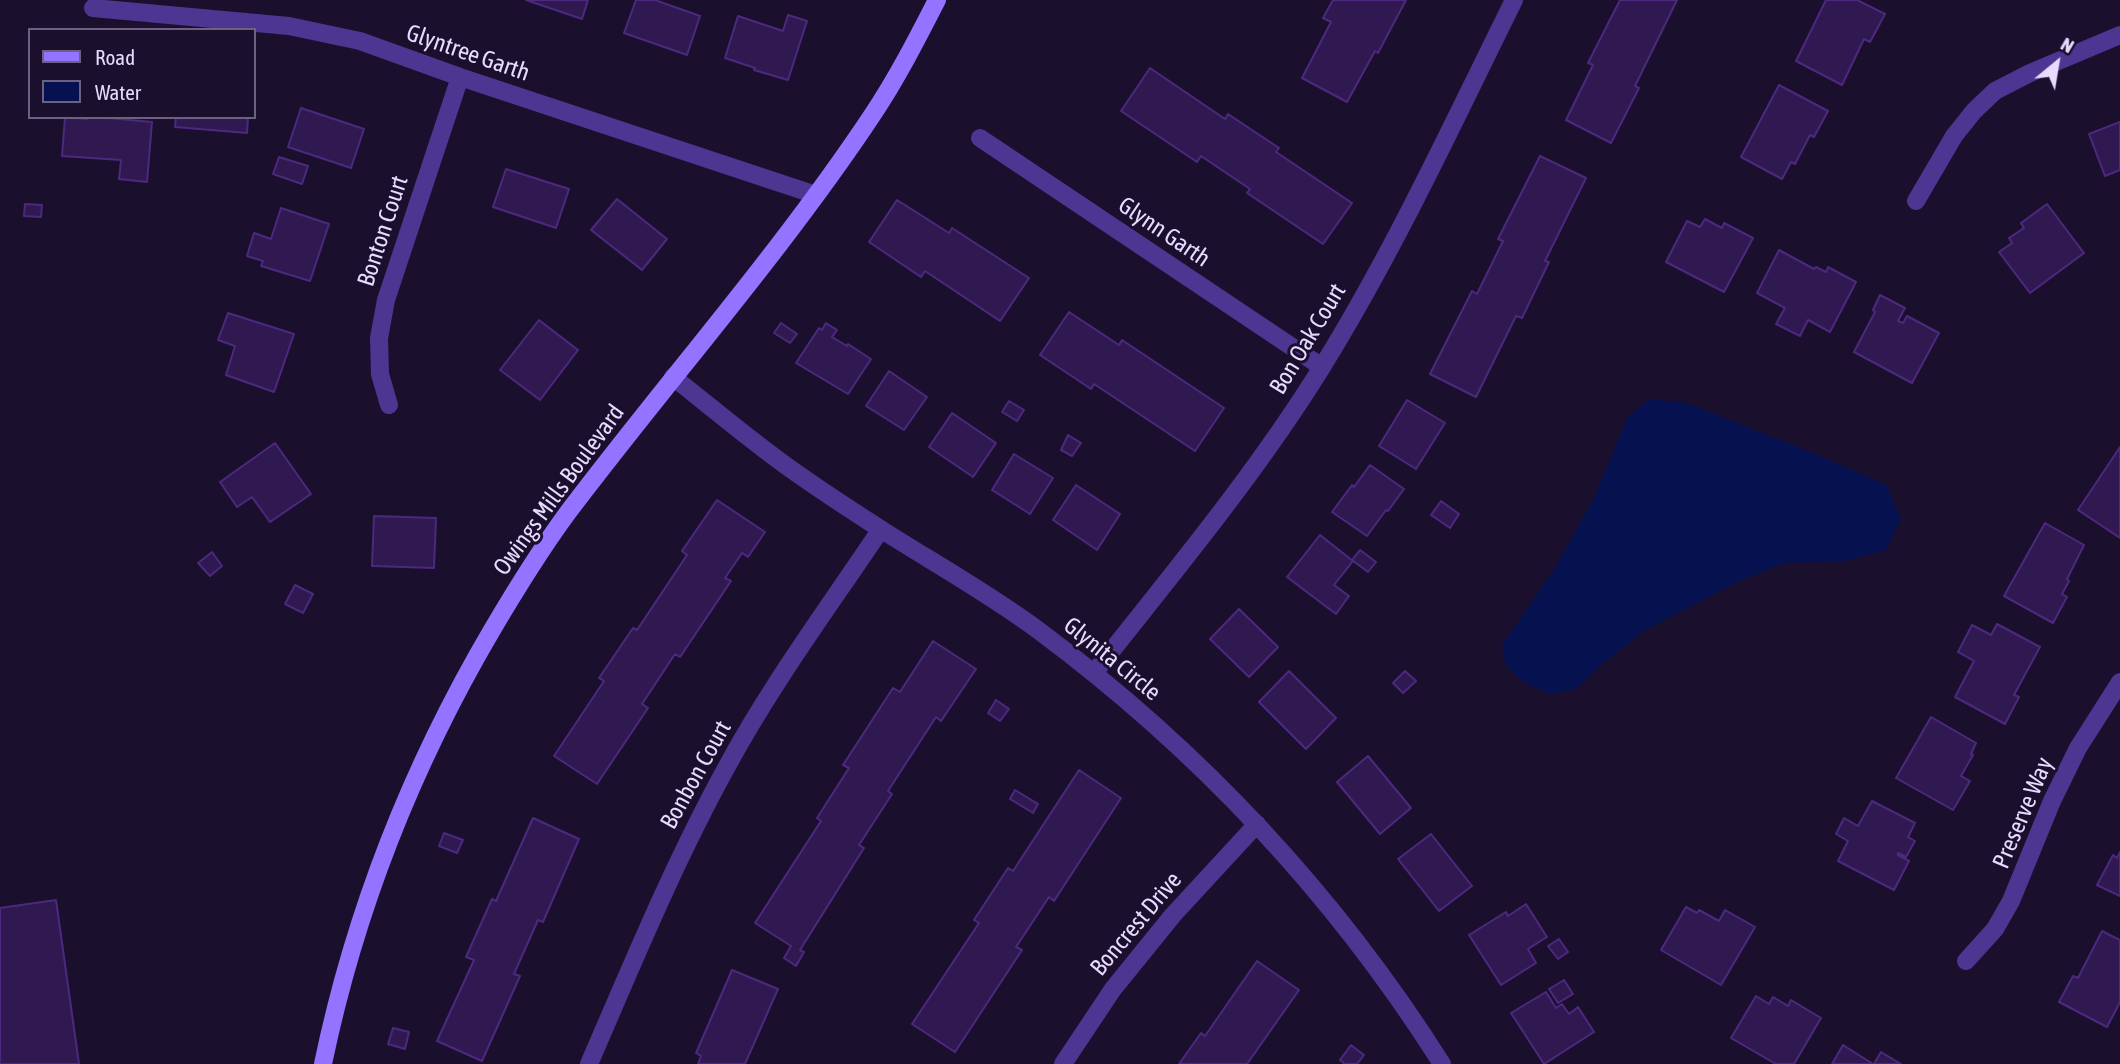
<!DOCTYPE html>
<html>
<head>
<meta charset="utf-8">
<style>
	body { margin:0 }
	#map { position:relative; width:2120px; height:1064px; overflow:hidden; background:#1b0f2e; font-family:"Asap Condensed",sans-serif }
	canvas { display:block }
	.legend { position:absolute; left:28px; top:28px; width:228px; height:91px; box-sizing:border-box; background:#1b0f2e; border:2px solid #6d6182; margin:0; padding:9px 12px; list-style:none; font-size:21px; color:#e7dcff }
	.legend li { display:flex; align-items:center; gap:14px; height:35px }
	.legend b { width:35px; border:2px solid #6d6182 }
	.north { position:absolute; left:2022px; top:28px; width:70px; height:70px; -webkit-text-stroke:5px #1b0f2e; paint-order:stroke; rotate:30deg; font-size:19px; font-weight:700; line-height:28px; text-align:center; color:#e7dcff }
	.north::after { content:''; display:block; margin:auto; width:24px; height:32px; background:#e7dcff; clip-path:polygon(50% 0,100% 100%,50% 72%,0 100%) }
</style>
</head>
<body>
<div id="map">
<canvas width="2120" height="1064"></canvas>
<ul class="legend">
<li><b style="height:9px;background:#9373ff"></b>Road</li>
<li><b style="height:19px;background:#061150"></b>Water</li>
</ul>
<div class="north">N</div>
</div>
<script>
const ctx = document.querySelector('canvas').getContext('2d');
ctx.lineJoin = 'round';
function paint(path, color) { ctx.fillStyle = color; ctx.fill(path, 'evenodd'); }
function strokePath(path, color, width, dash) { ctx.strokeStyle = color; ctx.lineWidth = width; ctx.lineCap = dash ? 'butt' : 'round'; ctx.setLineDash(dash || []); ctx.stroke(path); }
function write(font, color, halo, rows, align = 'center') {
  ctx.font = font + ' "Asap Condensed",sans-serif'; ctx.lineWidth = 6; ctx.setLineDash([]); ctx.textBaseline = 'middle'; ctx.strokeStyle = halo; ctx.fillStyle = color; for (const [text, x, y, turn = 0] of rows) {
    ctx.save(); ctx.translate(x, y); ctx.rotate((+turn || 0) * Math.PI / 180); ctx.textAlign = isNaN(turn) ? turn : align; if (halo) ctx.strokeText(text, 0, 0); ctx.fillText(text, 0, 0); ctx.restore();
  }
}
paint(new Path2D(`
	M1649,399L1687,403L1813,453L1886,485L1901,518L1886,550L1843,561L1784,563L1737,582L1644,631L1603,663L1576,689L1551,694L1525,683L1506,666L1502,645L1553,571L1595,496L1627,418Z`), '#061150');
const building = new Path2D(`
	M526,0H588L582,19Z
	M636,0H655L700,16L687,55L624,33Z
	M1333,0H1406L1378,53L1375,51L1347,102L1302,78L1331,22L1323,18Z
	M1620,0H1677L1635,86L1639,88L1611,143L1566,120L1593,65L1588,63Z
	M1826,0H1857L1885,14L1870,42L1864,39L1842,85L1796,61Z
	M788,15L807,21L788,80L754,70L755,68L725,58L738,16L783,31Z
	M1150,68L1225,119L1228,114L1279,148L1276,152L1352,203L1323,244L1247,193L1250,189L1201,156L1197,162L1121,111Z
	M1779,85L1828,111L1814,137L1810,135L1795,164L1791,162L1782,179L1741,157Z
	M301,108L364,129L351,168L288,147Z
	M65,117L87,119V117H97L152,122L147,182L119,179L121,160L62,156Z
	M176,117H248L247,133L175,127Z
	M2120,122V170L2105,176L2089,134Z
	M1540,156L1586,178L1545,261L1549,262L1522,318L1516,316L1476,397L1430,374L1472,291L1477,294L1503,241L1498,239Z
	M279,157L308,166L302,184L273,174Z
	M506,169L569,189L556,228L493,207Z
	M617,199L667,239L642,270L591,230Z
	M897,200L949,233L952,228L1029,278L1000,321L925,271L921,277L869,242Z
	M25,204L42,205L41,217L24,216Z
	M2047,204L2084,253L2030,293L1999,252L2012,243L2009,238L2024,228L2021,223Z
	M281,208L329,224L310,281L261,266L263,261L247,256L254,233L271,239Z
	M1705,219L1722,228L1724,223L1753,238L1724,292L1666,262L1687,221L1700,227Z
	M1779,250L1814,269L1816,267L1826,272L1828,267L1856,282L1830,332L1808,320L1800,336L1776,324L1785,308L1757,293Z
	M1880,295L1905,308L1898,321L1903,323L1907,316L1939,333L1912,383L1854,352L1875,312L1873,310Z
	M1069,312L1119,345L1122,340L1224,408L1195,451L1094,384L1091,389L1040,355Z
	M228,313L294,334L274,392L226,375L235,346L218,340Z
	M539,320L578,350L540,400L500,370Z
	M781,323L797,334L790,343L774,333Z
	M826,323L837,330L832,337L847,346L848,344L871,359L848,394L796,363L819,328L822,330Z
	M889,371L927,397L904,430L866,406Z
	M1407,400L1445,423L1416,469L1379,446Z
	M1009,401L1024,410L1017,421L1002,412Z
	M952,413L996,443L973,477L929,447Z
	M1068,435L1081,443L1072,456L1061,450Z
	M275,443L311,494L270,522L252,497L237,507L220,482Z
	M2120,447V538L2078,510Z
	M1014,454L1053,478L1030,514L992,490Z
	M1370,465L1404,489L1388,511L1386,510L1367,536L1332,512L1352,485L1354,487Z
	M1076,485L1120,514L1097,550L1053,520Z
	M717,500L765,532L748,557L742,553L725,578L731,581L680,657L675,654L642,704L648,708L597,784L554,756L604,681L599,678L633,628L637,630L687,555L682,551Z
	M1441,501L1459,514L1450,528L1431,515Z
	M374,516L436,518L434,568L372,566Z
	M2045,523L2084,545L2067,579L2069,581L2062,594L2067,597L2053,623L2004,596Z
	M1320,535L1353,561L1334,585L1349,596L1336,614L1287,577Z
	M1360,550L1376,562L1368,572L1352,560Z
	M212,552L222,566L210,576L198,563Z
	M295,585L313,594L303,613L285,604Z
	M1239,609L1278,647L1249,677L1210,639Z
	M1997,624L2040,647L2014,695L2019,697L2005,724L1955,697L1974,661L1958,652L1972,625L1991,635Z
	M933,641L976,669L941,721L936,717L888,791L892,794L859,845L864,848L800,950L804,952L796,966L784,958L791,946L755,923L821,821L817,818L849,768L843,765L893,688L900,692Z
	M1289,671L1336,718L1306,749L1259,702Z
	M1405,671L1416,681L1403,693L1393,683Z
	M996,700L1009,709L1000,721L988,713Z
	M1931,717L1976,743L1971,754L1973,755L1961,776L1970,781L1953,810L1896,778Z
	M1368,756L1411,808L1380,834L1337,782Z
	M1079,770L1121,798L1054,901L1049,897L1016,947L1022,950L955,1052L912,1024L979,923L974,920L1008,868L1013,871Z
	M1015,790L1038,804L1033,813L1010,799Z
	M1872,801L1915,823L1908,837L1915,841L1906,857L1898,853V855L1909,861L1894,890L1838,861L1848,841L1836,834L1844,818L1858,826Z
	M533,818L579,839L543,922L538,920L514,974L520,976L482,1061L437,1041L474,960L466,957L492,899L496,901Z
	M444,833L463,840L457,853L439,846Z
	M1431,834L1472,886L1439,911L1398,859Z
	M2120,852V896L2097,885L2113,855L2117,858Z
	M56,900L79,1064H0V908Z
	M1526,904L1547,937L1528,949L1536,963L1501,985L1469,935L1506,912L1508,916Z
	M1686,907L1697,913L1699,910L1719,921L1725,910L1755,927L1721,985L1661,950Z
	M2102,931L2120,940V1002L2107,1027L2059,1002L2073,976L2078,978Z
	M1559,939L1568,952L1558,959L1548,946Z
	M1257,961L1299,990L1247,1064H1179L1201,1033L1205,1036Z
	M732,970L778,989L745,1064H698L701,1056L696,1053Z
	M1564,980L1573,994L1558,1003L1549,989Z
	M1546,992L1556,1008L1562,1004L1569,1014L1578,1007L1594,1032L1544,1064L1511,1013Z
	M1756,996L1769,1004L1773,997L1788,1006L1791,1000L1821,1018L1794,1064H1776L1731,1038Z
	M393,1028L409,1032L405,1049L388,1044Z
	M1351,1045L1364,1055L1357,1064H1345L1340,1060Z
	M1843,1045L1873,1064H1832Z
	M1881,1052L1901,1064H1874Z`);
paint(building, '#301951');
strokePath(building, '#4c297f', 2);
strokePath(new Path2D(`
	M93,8L289,26L360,41L460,77L816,195
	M980,138L1322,367
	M1916,201L1954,136L1974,111L1995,91L2030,73L2120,35
	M673,377C706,403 739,431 773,456C807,482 845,506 882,530C934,563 988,593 1038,630C1198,749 1335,895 1442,1064
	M389,405L380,374L379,338L386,300L460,77
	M1094,673C1173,573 1255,475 1322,367C1395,249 1453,123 1514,0
	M1966,961L1995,929L2011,901L2052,801L2078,748L2120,682
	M589,1064C632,965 673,865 725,770C770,686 828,608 881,529
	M1063,1064L1113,989L1173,915L1257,824`), '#4c3691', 18);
strokePath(new Path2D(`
	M323,1064C355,910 412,766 492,630C515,591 539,552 566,515C667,381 780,254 873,114C897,78 917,39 937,0`), '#9373ff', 18);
write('24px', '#e7dcff', '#1b0f2e', [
	["Glyntree Garth",468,53,19],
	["Bonton Court",383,231,-72],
	["Glynn Garth",1164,232,34],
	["Bon Oak Court",1308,339,-59],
	["Owings Mills Boulevard",559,490,-54],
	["Glynita Circle",1112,659,39],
	["Bonbon Court",696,775,-61],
	["Preserve Way",2023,813,-67],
	["Boncrest Drive",1136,924,-50]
]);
</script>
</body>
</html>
